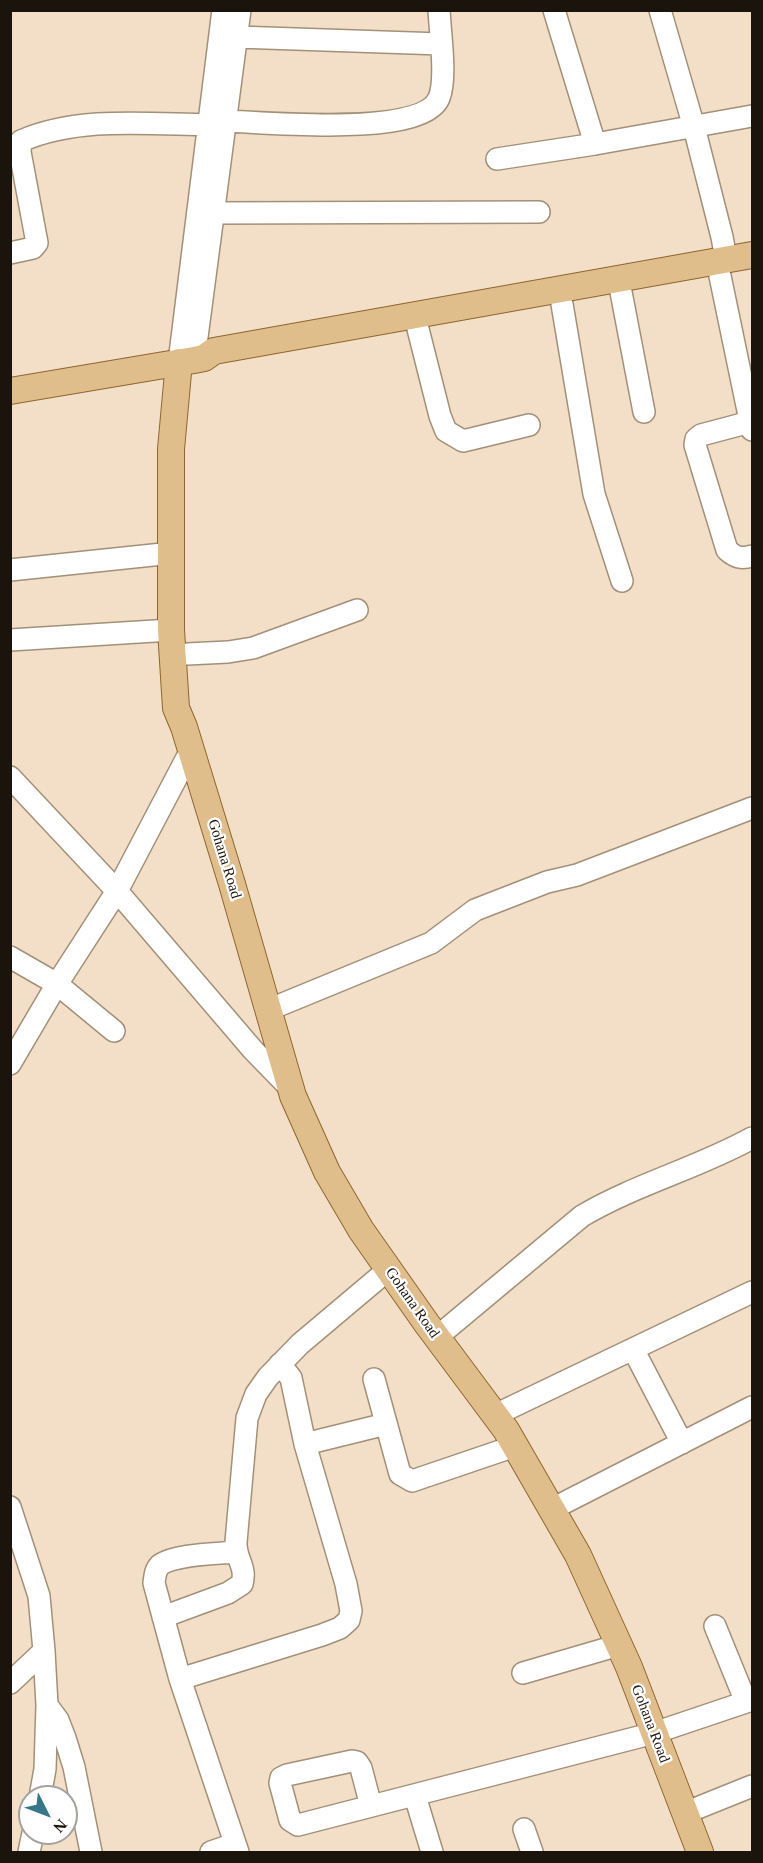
<!DOCTYPE html>
<html>
<head>
<meta charset="utf-8">
<style>
	body { margin:0 }
	#map { position:relative; width:763px; height:1863px; overflow:hidden; background:#f3dfc7; font-family:"Times New Roman",serif }
	canvas { display:block }
	.frame { position:absolute; inset:0; border:12px solid #1b140c; pointer-events:none }
	.north { position:absolute; left:18px; top:1785px; width:60px; height:60px; box-sizing:border-box; background:#fff; border:2px solid #a4a19e; border-radius:50%; rotate:132deg; font-size:16px; font-weight:700; line-height:24px; text-align:center; color:#1b140c }
	.north::after { content:''; display:block; margin:auto; width:21px; height:27px; background:#367889; clip-path:polygon(50% 0,100% 100%,50% 72%,0 100%) }
</style>
</head>
<body>
<div id="map">
<canvas width="763" height="1863"></canvas>
<div class="frame"></div>
<div class="north">N</div>
</div>
<script>
const ctx = document.querySelector('canvas').getContext('2d');
ctx.lineJoin = 'round';
function strokePath(path, color, width, dash) { ctx.strokeStyle = color; ctx.lineWidth = width; ctx.lineCap = dash ? 'butt' : 'round'; ctx.setLineDash(dash || []); ctx.stroke(path); }
function write(font, color, halo, rows, align = 'center') {
  ctx.font = font + ' "Times New Roman",serif'; ctx.lineWidth = 4.5; ctx.setLineDash([]); ctx.textBaseline = 'middle'; ctx.strokeStyle = halo; ctx.fillStyle = color; for (const [text, x, y, turn = 0] of rows) {
    ctx.save(); ctx.translate(x, y); ctx.rotate((+turn || 0) * Math.PI / 180); ctx.textAlign = isNaN(turn) ? turn : align; if (halo) ctx.strokeText(text, 0, 0); ctx.fillText(text, 0, 0); ctx.restore();
  }
}
const minor = new Path2D(`
	M554,10L595,144
	M660,10L694,127L722,237L726,259
	M237,37L441,44
	M226,121C265,122 422,138 439,98C447,79 440,32 439,10
	M497,159L595,144L752,116
	M214,213L539,212
	M10,253L33,248L37,243L20,152L21,141C79,116 147,124 209,125
	M720,276L752,430
	M621,292L644,412
	M562,304L594,494L622,581
	M418,329L440,416L446,431L463,441L529,425
	M194,360L240,10
	M179,362L223,10
	M750,422L701,435L696,439L695,445L727,550C736,558 742,559 752,556
	M10,570L172,553
	M10,640L171,630
	M187,654L228,652L253,648L357,610
	M10,777L117,891L253,1050L291,1089
	M10,957L57,984L114,1031
	M268,1010L431,943L475,910L547,882L577,875L752,808
	M10,1064L57,984L117,891L191,750
	M437,1337L582,1216C636,1184 698,1168 752,1138
	M633,1349L682,1443
	M374,1379L400,1474L412,1481L515,1446
	M495,1415L752,1292
	M305,1444L386,1424
	M10,1507L39,1596L44,1651L47,1705L45,1769L40,1797
	M552,1509L752,1407
	M235,1552C216,1554 175,1554 160,1565C155,1570 155,1576 154,1583L180,1679L238,1852
	M163,1617L228,1593L242,1584C247,1566 235,1559 236,1542L247,1418L256,1394L268,1377L300,1344L389,1269
	M715,1626L746,1702
	M523,1673L619,1645
	M180,1679L322,1635L340,1628L349,1620L351,1611L346,1584L305,1444L291,1378L280,1364
	M10,1683L44,1651
	M47,1705L58,1720L65,1738L74,1767L91,1852
	M415,1796L432,1852
	M371,1806L361,1768L357,1762L352,1761L287,1775L281,1778L280,1783L290,1820L298,1825L654,1733L752,1700
	M685,1813L752,1786
	M524,1829L532,1852
	M29,1852L33,1833
	M211,1852L234,1844`);
const major = new Path2D(`
	M179,362L171,449V630L176,708L184,727L232,884L293,1096L327,1172L361,1230L427,1324L506,1430L578,1555L629,1667L700,1852
	M10,391L194,360L204,358L214,351L752,255`);
strokePath(minor, '#a29079', 24);
strokePath(major, '#8e662d', 28);
strokePath(minor, '#fff', 21);
strokePath(major, '#e0be8c', 26);
write('15px', '#1b140c', '#fff', [
	["Gohana Road",224,859,73],
	["Gohana Road",412,1303,55],
	["Gohana Road",650,1724,69]
]);
</script>
</body>
</html>
